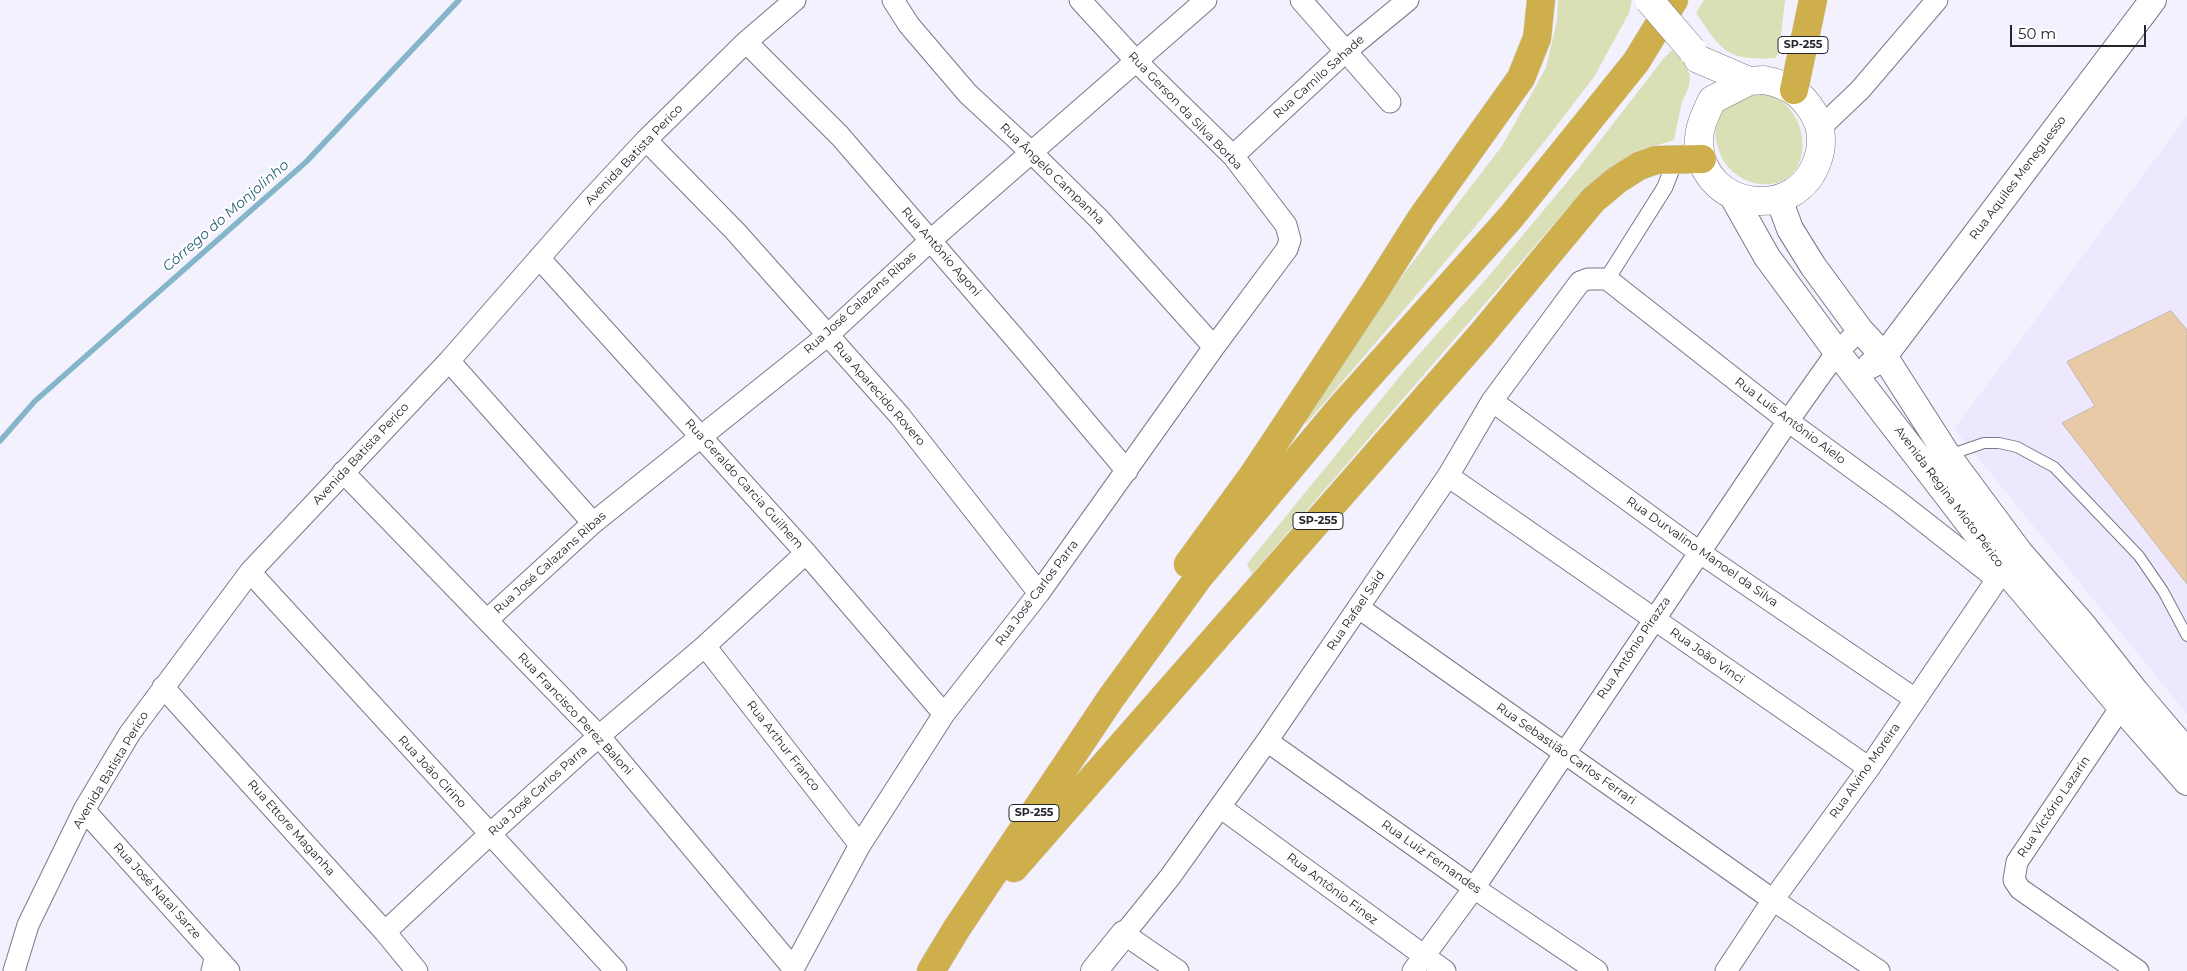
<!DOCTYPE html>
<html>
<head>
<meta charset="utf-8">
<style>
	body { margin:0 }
	#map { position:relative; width:2187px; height:971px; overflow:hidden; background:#f4f1fe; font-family:Montserrat,sans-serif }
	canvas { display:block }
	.scale { position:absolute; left:2010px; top:25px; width:136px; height:22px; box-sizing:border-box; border:2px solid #25232b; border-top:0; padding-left:6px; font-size:15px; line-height:18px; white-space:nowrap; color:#25232b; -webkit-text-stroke:4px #fff; paint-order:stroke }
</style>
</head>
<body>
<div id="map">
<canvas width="2187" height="971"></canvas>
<div class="scale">50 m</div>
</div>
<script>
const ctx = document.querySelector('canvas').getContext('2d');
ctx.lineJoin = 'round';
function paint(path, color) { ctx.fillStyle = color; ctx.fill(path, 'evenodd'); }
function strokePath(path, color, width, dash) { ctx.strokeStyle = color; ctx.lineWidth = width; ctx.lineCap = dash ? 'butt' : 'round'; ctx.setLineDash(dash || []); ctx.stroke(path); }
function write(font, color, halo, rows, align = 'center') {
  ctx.font = font + ' Montserrat,sans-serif'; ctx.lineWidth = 4; ctx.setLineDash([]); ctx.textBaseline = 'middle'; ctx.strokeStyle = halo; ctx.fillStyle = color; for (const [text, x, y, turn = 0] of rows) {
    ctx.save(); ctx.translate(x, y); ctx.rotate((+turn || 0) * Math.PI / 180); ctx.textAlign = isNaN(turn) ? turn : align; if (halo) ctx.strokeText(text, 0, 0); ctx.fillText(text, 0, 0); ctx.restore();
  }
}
paint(new Path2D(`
	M2187,116V714L1954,429Z`), '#eee8ff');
paint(new Path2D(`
	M1558,0H1632L1629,13L1594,77L1544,142L1474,228L1306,424V415L1392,289L1502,146L1546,68L1557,20Z
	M1704,0H1785L1779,52L1776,58C1726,61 1722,51 1696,13Z
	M1672,50L1686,65L1690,76L1689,86L1682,102L1674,140C1664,144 1654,145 1644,149C1618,160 1597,178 1577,197L1252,574L1247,564L1405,370L1487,278L1578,169L1664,58Z
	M1750,93C1757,93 1766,93 1772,96C1794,105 1805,130 1802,152C1795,201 1726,191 1717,144C1714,133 1715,121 1721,111C1726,103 1742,97 1750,93Z`), '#dbdfb5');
strokePath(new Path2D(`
	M0,441L35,401L306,162L459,0`), '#85b5c9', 5.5);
const building = new Path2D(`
	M2171,311L2187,330V584L2062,423L2095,406L2067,362Z`);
paint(building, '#e9caa7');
strokePath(building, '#c5b6a6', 1);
const service = new Path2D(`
	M1949,455L1984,443H1999L2017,447L2054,467L2139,556L2163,591L2187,636`);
const pedestrian = new Path2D(`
	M1607,279L1665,187L1676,158
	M209,971L213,953`);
const minor = new Path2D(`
	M893,0L909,25L968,94L1032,153L1100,220L1214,347
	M1301,0L1390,102
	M746,42L840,136L1025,350L1127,471
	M1820,128L1860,90L1937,0
	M646,140L735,231L900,416L1039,593
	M1233,156L1346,51L1408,0
	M539,258L806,553L944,714
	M449,361L593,523
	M1492,401L1699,552L1915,699
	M343,472L599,736L793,968
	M1448,476L1869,768
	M250,572L616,971
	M1359,608L1773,900L1879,971
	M487,620L593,523L828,335L931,240L1206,0
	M705,646L860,845
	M163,687L385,932L417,971
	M2131,696L2121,707L2017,862L2014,880L2020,889L2138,971
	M1267,741L1474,888L1597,971
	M1220,807L1445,971
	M84,810L229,971
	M385,932L490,834L599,736L705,646L806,553
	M14,971L28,925L84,810L130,733L250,572L449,361L591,199L646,140L746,42L795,0
	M792,971L860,845L944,714L1039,593L1214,347L1287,249L1290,240L1286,225L1233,156L1136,61L1080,0
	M1178,971L1124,934L1170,877L1267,741L1448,476L1492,401L1580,282L1588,279H1607L1788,421L1899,502L1997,579
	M1413,971L1474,888L1788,421L1837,352L1860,330
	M1726,971L1773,900L1869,768L2004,569`);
const tertiary = new Path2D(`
	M1732,195L1767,257L1837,352L2004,569L2121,707L2187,782
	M1779,199L1790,229L1813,266L1860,330L1884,356L1948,456L2020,553L2083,625L2135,691L2187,752
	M1871,365L1884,356L2153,0
	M1094,971L1124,934`);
const secondary = new Path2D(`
	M1698,59L1749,81
	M1764,80C1791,85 1807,97 1818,122C1822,133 1822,148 1818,159C1798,223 1702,211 1699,143C1698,128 1706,113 1712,100L1749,81Z`);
const trunk = new Path2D(`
	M1794,90L1813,0
	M1188,564L1253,475L1375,291L1422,217L1521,78L1537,38L1541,0
	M1014,868L1481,335L1593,200L1617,180L1639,166L1656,160L1702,159
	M931,971L957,928L1111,698L1199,577L1342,406L1511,217L1636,62L1674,0`);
strokePath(service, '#7c7789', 12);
strokePath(pedestrian, '#7c7789', 17);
strokePath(minor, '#7c7789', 23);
strokePath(tertiary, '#7c7789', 28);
strokePath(secondary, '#7c7789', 29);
strokePath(trunk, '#d3d3d5', 29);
strokePath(service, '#fff', 10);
strokePath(pedestrian, '#fff', 15);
strokePath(minor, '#fff', 21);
strokePath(tertiary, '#fff', 26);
strokePath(secondary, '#fff', 28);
strokePath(trunk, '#cfaf4b', 28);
const secondaryBridge = new Path2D(`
	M1649,0L1692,50`);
strokePath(secondaryBridge, '#7c7789', 29, []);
strokePath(secondaryBridge, '#fff', 28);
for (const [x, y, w] of [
	[1803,45,50],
	[1318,521,50],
	[1034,813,50]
]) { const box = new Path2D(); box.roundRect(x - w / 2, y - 8.5, w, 17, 4); ctx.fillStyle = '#fff'; ctx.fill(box); strokePath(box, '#25232b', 1); }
write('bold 11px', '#25232b', null, [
	["SP-255",1803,45],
	["SP-255",1318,521],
	["SP-255",1034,813]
]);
write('12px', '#25232b', '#fff', [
	["Rua Camilo Sahade",1319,77,-42],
	["Rua Gerson da Silva Borba",1185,111,46],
	["Avenida Batista Perico",634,155,-46],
	["Rua Ângelo Campanha",1052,174,44],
	["Rua Aquiles Meneguesso",2018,178,-53],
	["Rua Antônio Agoni",941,252,49],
	["Rua José Calazans Ribas",860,303,-42],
	["Rua Aparecido Rovero",879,394,49],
	["Rua Luís Antônio Aielo",1790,421,37],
	["Avenida Batista Perico",361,454,-47],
	["Rua Geraldo Garcia Guilhem",744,484,48],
	["Avenida Regina Mioto Périco",1949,497,53],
	["Rua Durvalino Manoel da Silva",1702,552,35],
	["Rua José Calazans Ribas",550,563,-42],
	["Rua José Carlos Parra",1037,593,-53],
	["Rua Rafael Said",1356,611,-56],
	["Rua Antônio Pirazza",1634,648,-56],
	["Rua João Vinci",1707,656,35],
	["Rua Francisco Perez Baloni",575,714,47],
	["Rua Arthur Franco",783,746,52],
	["Rua Sebastião Carlos Ferrari",1566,754,35],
	["Avenida Batista Perico",111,770,-59],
	["Rua Alvino Moreira",1865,771,-55],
	["Rua João Cirino",432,772,47],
	["Rua José Carlos Parra",538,791,-42],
	["Rua Victório Lazarin",2054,807,-56],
	["Rua Ettore Maganha",291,828,48],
	["Rua Luiz Fernandes",1431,857,35],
	["Rua Antônio Finez",1332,889,37],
	["Rua José Natal Sarze",157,891,48]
]);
write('italic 14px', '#235f75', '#fff', [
	["Córrego do Monjolinho",226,216,-41]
]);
</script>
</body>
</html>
